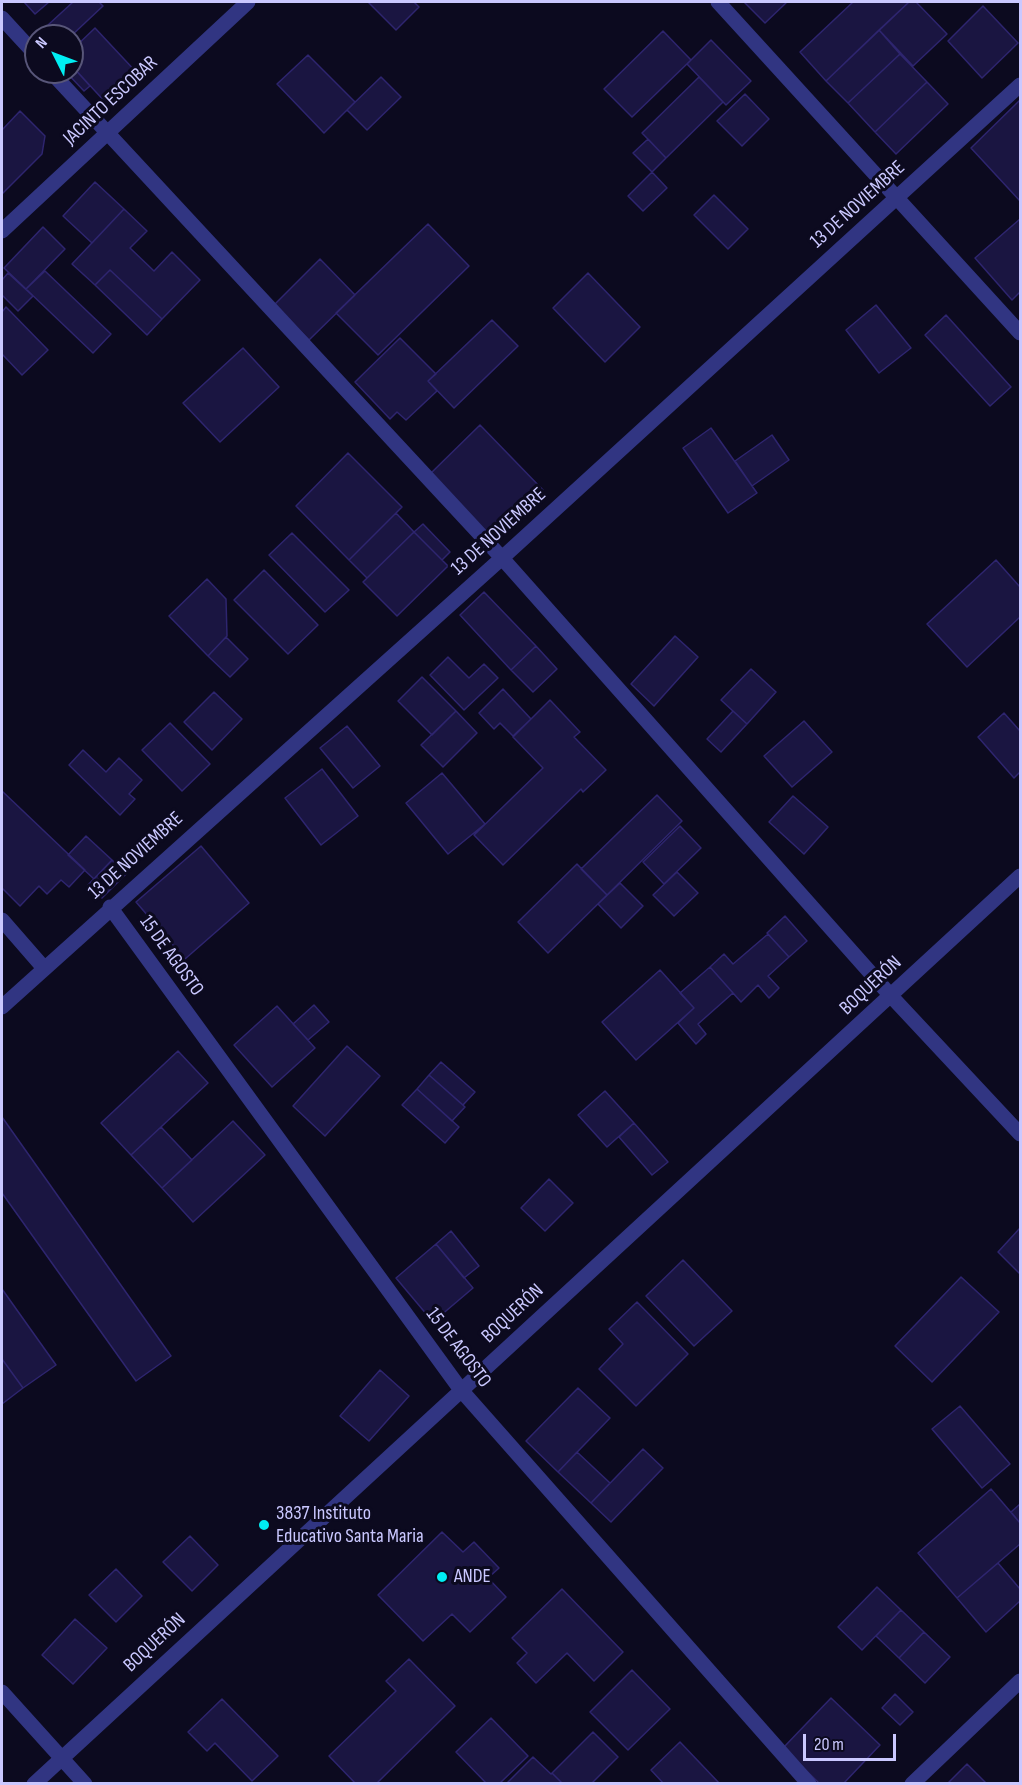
<!DOCTYPE html>
<html>
<head>
<meta charset="utf-8">
<style>
	body { margin:0 }
	#map { position:relative; width:1022px; height:1785px; overflow:hidden; background:#0c0a1f; font-family:"Sofia Sans Condensed",sans-serif }
	canvas { display:block }
	.frame { position:absolute; inset:0; border:3px solid #cac8ff; pointer-events:none }
	.north { position:absolute; left:24px; top:24px; width:60px; height:60px; box-sizing:border-box; background:#0c0a1f; border:2px solid #585679; border-radius:50%; rotate:312deg; font-size:16px; font-weight:700; line-height:24px; text-align:center; color:#cac8ff }
	.north::after { content:''; display:block; margin:auto; width:21px; height:27px; background:#00eef3; clip-path:polygon(50% 0,100% 100%,50% 72%,0 100%) }
	.scale { position:absolute; left:803px; top:1734px; width:93px; height:27px; box-sizing:border-box; border:3px solid #cac8ff; border-top:0; padding-left:8px; font-size:18px; line-height:21px; white-space:nowrap; color:#cac8ff; -webkit-text-stroke:4px #0c0a1f; paint-order:stroke }
</style>
</head>
<body>
<div id="map">
<canvas width="1022" height="1785"></canvas>
<div class="frame"></div>
<div class="north">N</div>
<div class="scale">20 m</div>
</div>
<script>
const ctx = document.querySelector('canvas').getContext('2d');
ctx.lineJoin = 'round';
function paint(path, color) { ctx.fillStyle = color; ctx.fill(path, 'evenodd'); }
function strokePath(path, color, width, dash) { ctx.strokeStyle = color; ctx.lineWidth = width; ctx.lineCap = dash ? 'butt' : 'round'; ctx.setLineDash(dash || []); ctx.stroke(path); }
function write(font, color, halo, rows, align = 'center') {
  ctx.font = font + ' "Sofia Sans Condensed",sans-serif'; ctx.lineWidth = 6; ctx.setLineDash([]); ctx.textBaseline = 'middle'; ctx.strokeStyle = halo; ctx.fillStyle = color; for (const [text, x, y, turn = 0] of rows) {
    ctx.save(); ctx.translate(x, y); ctx.rotate((+turn || 0) * Math.PI / 180); ctx.textAlign = isNaN(turn) ? turn : align; if (halo) ctx.strokeText(text, 0, 0); ctx.fillText(text, 0, 0); ctx.restore();
  }
}
const building = new Path2D(`
	M24,2H49L35,14Z
	M73,2H99L103,6L71,36H58L48,25Z
	M368,2H414L419,7L396,30Z
	M744,2H787L765,23Z
	M853,2H909L826,81L800,52Z
	M909,2H916L947,34L913,66L879,30Z
	M983,6L1018,43L982,78L948,41Z
	M95,28L138,74L107,104L72,66V50Z
	M879,30L900,54L848,103L826,81Z
	M663,31L691,60L632,117L604,89Z
	M711,40L751,81L726,105L687,64Z
	M900,54L927,82L875,132L848,103Z
	M308,55L355,102L324,133L277,84Z
	M72,66L90,86L84,91L66,72H72Z
	M381,77L401,97L367,130L347,110Z
	M699,77L723,102L666,158L642,133Z
	M927,82L948,104L896,154L875,132Z
	M745,94L769,119L742,146L717,121Z
	M1020,100V201L971,148Z
	M20,111L45,136L42,154L2,194V130Z
	M648,139L666,158L652,172L633,153Z
	M652,172L667,188L643,211L628,196Z
	M95,182L124,209L92,243L63,216Z
	M714,195L748,229L728,249L694,215Z
	M124,209L147,231L130,248L154,271L172,252L200,280L162,319L110,270L95,285L72,264Z
	M1020,219V292L1012,300L975,258Z
	M428,224L469,266L378,355L336,313Z
	M43,227L65,249L26,289L4,268Z
	M320,259L355,295L309,340L274,305Z
	M110,270L162,319L147,335L95,285Z
	M45,271L111,334L93,353L26,289Z
	M8,273L33,296L18,311L2,295V280Z
	M588,273L640,327L605,362L553,308Z
	M876,305L911,348L879,373L846,330Z
	M6,307L48,350L22,375L2,354V312Z
	M946,315L1011,387L990,406L925,335Z
	M492,320L518,346L454,408L428,381Z
	M400,338L436,374L428,381L437,391L406,420L397,412L390,419L355,382Z
	M243,348L279,387L220,442L183,403Z
	M480,425L543,490L492,539L430,474Z
	M711,428L757,493L728,513L683,448Z
	M772,435L789,460L752,486L735,461Z
	M348,453L402,507L349,560L296,506Z
	M396,513L414,532L367,578L349,560Z
	M423,524L450,552L442,560L414,532Z
	M414,532L448,566L397,616L363,582Z
	M292,533L349,590L325,612L269,555Z
	M996,560L1020,587V617L967,667L927,624Z
	M264,570L318,625L288,654L234,600Z
	M207,579L226,599L227,636L208,656L169,616Z
	M484,592L536,646L511,670L460,615Z
	M675,636L698,657L654,706L631,684Z
	M226,637L248,659L230,677L208,656Z
	M536,646L557,669L533,692L511,670Z
	M448,657L469,678L484,664L498,678L464,710L430,675Z
	M751,669L776,692L747,724L721,700Z
	M422,677L456,711L432,735L398,701Z
	M503,689L531,719L513,736L500,723L494,729L479,713Z
	M214,692L242,719L212,750L184,722Z
	M550,700L580,732L574,737L606,770L583,792L581,789L503,865L474,835L543,768L513,737Z
	M456,711L477,733L443,767L421,745Z
	M733,711L747,724L721,752L707,739Z
	M1004,713L1020,731V772L1014,778L978,737Z
	M804,721L832,752L792,787L764,756Z
	M170,723L210,764L182,791L142,750Z
	M347,726L380,766L353,788L320,748Z
	M83,750L106,772L119,758L142,780L129,794L135,799L120,815L69,765Z
	M322,769L358,816L321,845L285,798Z
	M442,773L485,824L448,854L406,803Z
	M2,791L85,870L69,887L61,880L47,894L39,886L20,906L2,888Z
	M657,795L682,821L607,895L581,869Z
	M793,796L828,827L804,854L769,822Z
	M680,826L701,848L664,884L643,862Z
	M86,836L112,860L94,879L68,855Z
	M201,846L249,903L185,959L136,902Z
	M112,860L126,874L102,898L88,885Z
	M577,864L607,895L548,953L518,922Z
	M677,872L698,893L674,916L653,895Z
	M620,883L643,906L621,928L598,904Z
	M785,916L807,941L789,957L767,933Z
	M768,934L789,957L768,976L779,988L769,998L758,985L741,1002L710,967L724,954L733,964Z
	M710,967L733,993L698,1024L706,1034L696,1044L678,1023L694,1008L680,993Z
	M660,970L694,1008L636,1060L602,1022Z
	M314,1005L329,1022L308,1040L293,1024Z
	M277,1006L315,1048L272,1087L234,1045Z
	M347,1046L380,1076L325,1136L293,1106Z
	M178,1051L208,1083L131,1155L101,1123Z
	M441,1062L475,1092L463,1105L429,1075Z
	M429,1075L465,1107L452,1121L417,1089Z
	M417,1089L459,1127L445,1143L402,1105Z
	M605,1091L634,1123L607,1147L578,1115Z
	M2,1117L171,1356L136,1381L2,1193Z
	M233,1121L265,1155L193,1222L162,1188Z
	M634,1123L668,1162L652,1175L619,1137Z
	M161,1127L192,1160L162,1188L131,1155Z
	M549,1179L573,1203L545,1231L521,1208Z
	M1020,1228V1274L998,1252Z
	M451,1231L479,1266L464,1278L436,1244Z
	M436,1244L473,1288L433,1322L396,1278Z
	M683,1260L732,1311L694,1346L646,1296Z
	M961,1277L999,1312L932,1382L895,1346Z
	M2,1289L56,1365L23,1388L2,1359Z
	M637,1302L688,1354L636,1406L599,1369L623,1344L609,1329Z
	M2,1359L23,1388L2,1404Z
	M380,1370L409,1396L369,1441L340,1416Z
	M578,1388L610,1418L558,1472L526,1441Z
	M960,1406L1010,1464L982,1488L932,1429Z
	M643,1449L663,1468L611,1522L591,1503Z
	M577,1452L610,1483L591,1503L558,1472Z
	M991,1489L1020,1523V1544L957,1598L918,1553Z
	M1020,1504V1523L1011,1512Z
	M442,1532L463,1552L474,1542L499,1568L488,1578L506,1597L470,1632L452,1614L423,1641L378,1595Z
	M190,1536L218,1565L192,1591L163,1562Z
	M998,1563L1020,1589V1601L986,1632L957,1598Z
	M116,1569L142,1596L116,1622L89,1595Z
	M877,1587L901,1610L862,1650L838,1627Z
	M562,1589L623,1652L594,1681L567,1653L536,1683L517,1663L527,1653L512,1638Z
	M901,1610L924,1632L899,1658L876,1636Z
	M75,1619L107,1648L73,1684L42,1655Z
	M924,1632L950,1657L925,1683L899,1658Z
	M409,1659L455,1706L376,1784H356L329,1756L396,1691L386,1681Z
	M632,1670L670,1709L628,1750L590,1712Z
	M895,1694L913,1712L900,1725L882,1708Z
	M831,1698L880,1745L843,1784H820L783,1748Z
	M222,1699L278,1756L252,1781L215,1743L207,1751L188,1732Z
	M491,1718L528,1756L499,1784H487L456,1752Z
	M593,1732L618,1757L591,1784H563L552,1773Z
	M680,1742L720,1784H664L651,1770Z
	M533,1757L551,1774L552,1773L563,1784H506Z
	M967,1764L987,1784H947Z`);
paint(building, '#1a1541');
strokePath(building, '#2e256f', 1.5);
strokePath(new Path2D(`
	M718,2L1020,333
	M2,18L36,55
	M51,72L502,558L891,996L1020,1134
	M2,231L248,2
	M110,907L461,1390L809,1784
	M2,920L43,967
	M2,1007L502,558L1020,85
	M2,1692L85,1784
	M34,1784L1020,876
	M912,1784L1020,1681`), '#313582', 15);
for (const [x, y, r, color] of [
	[264,1525,6,"#00eef3"],
	[442,1577,6,"#00eef3"]
]) { const dot = new Path2D(); dot.arc(x, y, r, 0, 2 * Math.PI); ctx.fillStyle = color; ctx.fill(dot); strokePath(dot, '#0c0a1f', 2); }
write('20px', '#cac8ff', '#0c0a1f', [
	["JACINTO ESCOBAR",111,101,-43],
	["13 DE NOVIEMBRE",858,205,-42],
	["13 DE NOVIEMBRE",499,532,-42],
	["13 DE NOVIEMBRE",136,856,-42],
	["15 DE AGOSTO",171,956,54],
	["BOQUERÓN",871,986,-43],
	["BOQUERÓN",513,1314,-43],
	["15 DE AGOSTO",458,1348,53],
	["BOQUERÓN",155,1643,-43]
]);
write('20px', '#cac8ff', '#0c0a1f', [
	["3837 Instituto",276,1514],
	["Educativo Santa Maria",276,1537],
	["ANDE",454,1577]
], 'left');
</script>
</body>
</html>
